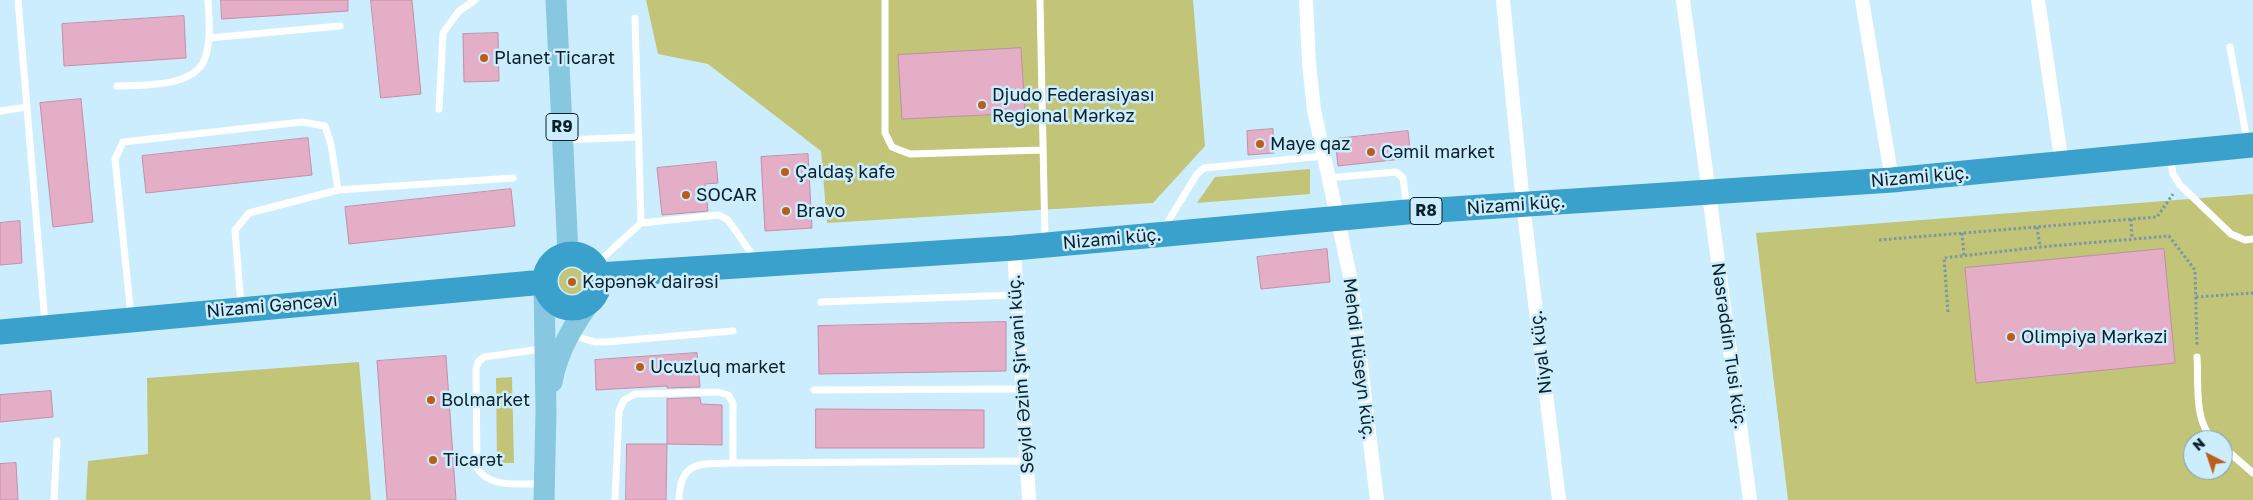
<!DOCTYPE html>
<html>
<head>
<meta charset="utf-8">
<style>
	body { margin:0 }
	#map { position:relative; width:2253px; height:500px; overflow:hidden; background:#ccedfe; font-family:"Golos Text",sans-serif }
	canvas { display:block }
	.north { position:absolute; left:2183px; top:430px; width:50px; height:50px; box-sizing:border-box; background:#ccedfe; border:1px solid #7e9baa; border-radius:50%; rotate:319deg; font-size:14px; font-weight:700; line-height:20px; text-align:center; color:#0a212b }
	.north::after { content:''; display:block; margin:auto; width:18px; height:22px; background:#bd5d19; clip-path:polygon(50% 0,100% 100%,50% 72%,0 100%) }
</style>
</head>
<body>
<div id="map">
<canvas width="2253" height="500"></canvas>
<div class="north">N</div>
</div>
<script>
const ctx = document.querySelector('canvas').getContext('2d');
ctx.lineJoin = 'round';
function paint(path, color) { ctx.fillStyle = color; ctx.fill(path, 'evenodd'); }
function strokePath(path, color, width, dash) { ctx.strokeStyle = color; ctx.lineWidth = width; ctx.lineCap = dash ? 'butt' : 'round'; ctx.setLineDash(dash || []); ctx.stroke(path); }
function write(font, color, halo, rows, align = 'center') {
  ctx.font = font + ' "Golos Text",sans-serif'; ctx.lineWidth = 5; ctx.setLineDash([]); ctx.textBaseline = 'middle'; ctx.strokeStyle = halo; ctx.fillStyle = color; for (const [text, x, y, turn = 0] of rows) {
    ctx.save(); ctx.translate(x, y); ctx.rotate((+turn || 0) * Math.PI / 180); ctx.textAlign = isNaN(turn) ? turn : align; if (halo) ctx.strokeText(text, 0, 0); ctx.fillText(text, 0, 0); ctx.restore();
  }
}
paint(new Path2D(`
	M646,0H1193L1205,146L1153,203L827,223L821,151L708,64L658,54Z
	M1310,169V194L1197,203L1215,177Z
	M2253,194V500H1788L1756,233ZM2193,440H2223V470H2193Z
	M559 281a13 13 0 1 1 26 0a13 13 0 1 1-26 0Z
	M359,362L371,500H86L88,461L148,454L147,378Z
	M512,377L514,463H497L496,378Z`), '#c2c478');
const building = new Path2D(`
	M221,0H348V11L222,19Z
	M371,0H412L421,94L381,98Z
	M184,16L186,58L64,66L62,24Z
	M498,33L499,81L464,82L463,34Z
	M1021,48L1025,113L902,119L898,55Z
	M81,99L93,222L53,227L40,103Z
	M1273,129L1274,153L1248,155L1247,131Z
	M1408,131L1411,158L1338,166L1335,139Z
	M308,138L312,175L146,193L142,156Z
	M808,154L812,228L765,231L761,157Z
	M716,162L718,183L705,184L708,211L662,215L657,168Z
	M511,189L515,226L349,244L345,207Z
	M20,221L22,263L0,265V223Z
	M1327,249L1330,282L1261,289L1257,257Z
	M2164,249L2175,363L1976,383L1965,268Z
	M1006,322V371L819,374L818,326Z
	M697,353L700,387L667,388V386L596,390L595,360Z
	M446,356L456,500H387L377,361Z
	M51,391L53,417L0,422V395Z
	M700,398L701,404L722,405V445L667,444V399Z
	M816,409L984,410V448H816Z
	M627,444H667L666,500H626Z
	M16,463L18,500H0V464Z`);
paint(building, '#e3aec6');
strokePath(building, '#c28fa6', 1);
strokePath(new Path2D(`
	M2131,219L2132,238
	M2037,227L2040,247
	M1962,233L1964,255
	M1879,240L2157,217L2173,194
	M2196,297L2253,293
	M1948,312L1944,258L2040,247L2169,236L2195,270L2197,346`), '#7a97a5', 3, [2.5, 2.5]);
strokePath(new Path2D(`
	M18,0L45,323
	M885,0V133L892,147L910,154L1043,150
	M1040,0L1045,240
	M635,18L641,223
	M209,38L340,26
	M2230,47L2247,140
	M117,86C144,85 198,88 206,55C211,37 209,18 208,0
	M439,109L443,33L459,11L475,0
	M0,111L27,107
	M564,140L639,137
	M2170,157L2173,174L2180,185L2231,234L2245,240L2253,239
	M1328,178L1396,172L1403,178L1407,209
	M1164,228L1197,174L1204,168L1323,156
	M594,266L641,223L719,215L728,220L756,260
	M821,302L1015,295
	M241,306L235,230L249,213L338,190L513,178
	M131,316L115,159L123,142L302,122L325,126L331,144L338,190
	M572,335L595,342H606L733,331
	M2197,357C2199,381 2193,422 2214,440
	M814,390L1022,389
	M2223,447L2253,473
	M733,463L1026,461
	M542,484C520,483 490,489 477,468L476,370L478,362L484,357L542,349
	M54,500L57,441
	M615,500L619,411L624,400L635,394L718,392L728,395L733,403V463C700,464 680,460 679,500`), '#fff', 7);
strokePath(new Path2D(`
	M1306,0L1309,63L1314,110L1351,281L1377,500
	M1503,0L1523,204L1559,500
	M1683,0L1750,500
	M1862,0L1892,180
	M2038,0L2062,165
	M1014,248L1029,500`), '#fff', 14);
strokePath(new Path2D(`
	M556,0L568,254
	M552,382C558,349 576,321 595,295
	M544,500L546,412L544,282`), '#88c7e0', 21);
strokePath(new Path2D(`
	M545 281a27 27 0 1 1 54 0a27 27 0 1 1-54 0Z
	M598,275L1014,248L1407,212L1892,180L2253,145
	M0,332L544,282`), '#39a1cc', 25);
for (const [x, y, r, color] of [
	[484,58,5,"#bd5d19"],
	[982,105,5,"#bd5d19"],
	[1260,144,5,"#bd5d19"],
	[1371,152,5,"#bd5d19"],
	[785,172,5,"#bd5d19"],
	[686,195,5,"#bd5d19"],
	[786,211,5,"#bd5d19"],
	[572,282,5,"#bd5d19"],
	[2011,337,5,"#bd5d19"],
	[640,367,5,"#bd5d19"],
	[431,400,5,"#bd5d19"],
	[433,460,5,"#bd5d19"]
]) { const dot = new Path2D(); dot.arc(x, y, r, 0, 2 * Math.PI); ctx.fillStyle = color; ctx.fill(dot); strokePath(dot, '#ccedfe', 2); }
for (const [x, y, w] of [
	[562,127,32],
	[1426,211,32]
]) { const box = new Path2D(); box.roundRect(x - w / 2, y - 13.5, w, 27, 4); ctx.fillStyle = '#ccedfe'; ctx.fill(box); strokePath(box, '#0a212b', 1); }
write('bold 16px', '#0a212b', null, [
	["R9",562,127],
	["R8",1426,211]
]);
write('18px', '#0a212b', '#ccedfe', [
	["Planet Ticarət",494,58],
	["Djudo Federasiyası",992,95],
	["Regional Mərkəz",992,116],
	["Maye qaz",1270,144],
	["Cəmil market",1381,152],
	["Çaldaş kafe",795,172],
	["SOCAR",696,195],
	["Bravo",796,211],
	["Kəpənək dairəsi",582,282],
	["Olimpiya Mərkəzi",2021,337],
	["Ucuzluq market",650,367],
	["Bolmarket",441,400],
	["Ticarət",443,460]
], 'left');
write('18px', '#0a212b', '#ccedfe', [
	["Nizami küç.",1920,177,-5],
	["Nizami küç.",1516,205,-4],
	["Nizami küç.",1112,239,-5],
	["Nizami Gəncəvi",272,306,-5],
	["Nəsrəddin Tusi küç.",1729,346,82],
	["Niyal küç.",1541,352,-97],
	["Mehdi Hüseyn küç.",1359,359,83],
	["Seyid Əzim Şirvani küç.",1021,374,-94]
]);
</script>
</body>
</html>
